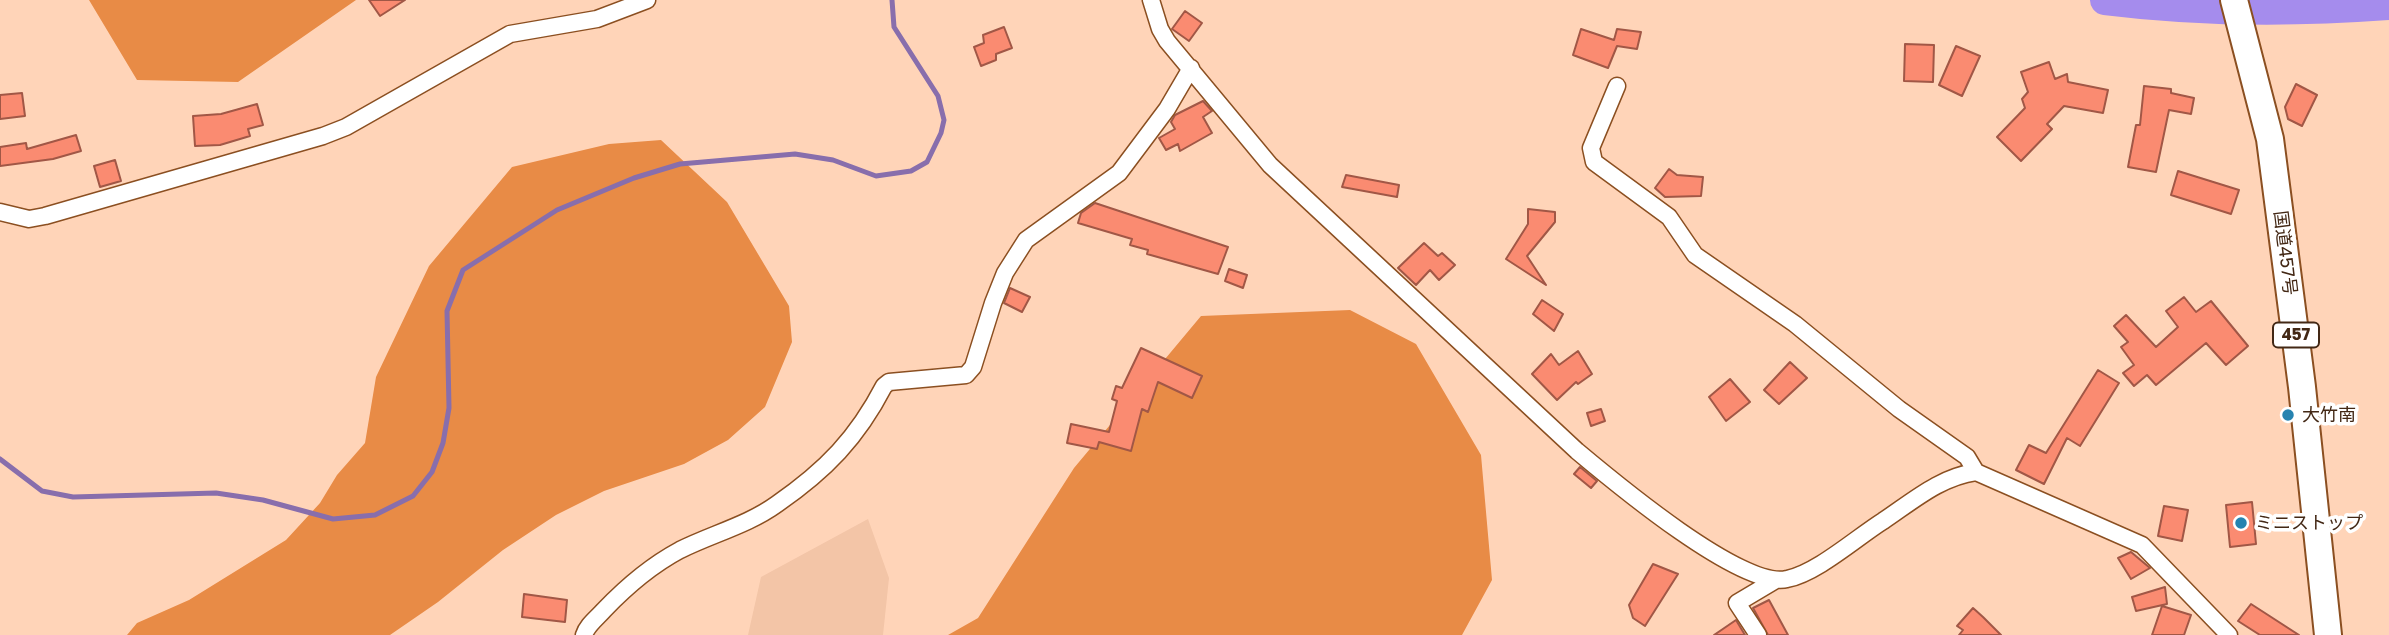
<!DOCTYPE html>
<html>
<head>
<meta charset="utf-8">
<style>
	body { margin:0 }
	canvas { display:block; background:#ffd4b8 }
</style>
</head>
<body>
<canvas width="2389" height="635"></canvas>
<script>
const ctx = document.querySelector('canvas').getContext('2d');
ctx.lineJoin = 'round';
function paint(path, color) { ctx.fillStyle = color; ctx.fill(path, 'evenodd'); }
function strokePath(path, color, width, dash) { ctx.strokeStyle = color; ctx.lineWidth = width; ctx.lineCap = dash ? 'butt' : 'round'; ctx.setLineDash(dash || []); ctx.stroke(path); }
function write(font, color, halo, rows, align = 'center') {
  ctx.font = font + ' "Golos Text","Noto Sans JP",sans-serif'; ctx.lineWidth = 7; ctx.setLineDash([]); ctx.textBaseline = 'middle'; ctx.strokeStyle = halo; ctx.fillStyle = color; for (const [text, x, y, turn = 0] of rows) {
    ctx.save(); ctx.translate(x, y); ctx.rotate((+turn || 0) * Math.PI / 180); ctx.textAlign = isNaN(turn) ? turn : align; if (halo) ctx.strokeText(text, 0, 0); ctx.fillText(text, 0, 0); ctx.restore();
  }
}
paint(new Path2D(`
	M868,519L889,578L883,635H748L761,577Z`), '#f3c5a7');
paint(new Path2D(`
	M89,0H356L238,82L137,80Z
	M661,140L727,202L789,306L792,342L765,407L728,440L684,464L604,491L556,515L503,550L438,602L390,635H127L137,623L189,600L286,540L320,503L337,475L365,443L376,377L429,266L512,167L609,144Z
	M1350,310L1416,344L1481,455L1492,580L1462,635H948L978,618L1074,468L1201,316Z`), '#e88b46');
strokePath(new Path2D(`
	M0,459L42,491L73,497L216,493L263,500L333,519L375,515L413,496L432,472L443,443L449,408L447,311L463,270L557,210L634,178L680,164L795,154L833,160L876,176L911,171L927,162L941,133L944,120L938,96L894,27L892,0`), '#886eac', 5);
strokePath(new Path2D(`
	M2105,0C2200,12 2293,12 2389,5`), '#a58ced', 30);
const building = new Path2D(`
	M369,0H405L380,16Z
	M1185,11L1202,23L1189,41L1172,29Z
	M1004,27L1012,48L996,54V60L981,66L974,47L984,43L983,35Z
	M1581,29L1614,40L1617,29L1641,32L1637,49L1617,46L1608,68L1573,55Z
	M1905,44L1934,45L1933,82L1904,81Z
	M1956,46L1980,56L1962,96L1939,85Z
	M2049,62L2055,79L2067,74L2068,82L2108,90L2103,113L2064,106L2047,124L2052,129L2021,161L1997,137L2025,108L2022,99L2028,92L2021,72Z
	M2296,84L2317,95L2302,126L2288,119L2285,107Z
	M2144,86L2171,89V93L2194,98L2191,114L2169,110L2156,172L2128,167L2136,125H2140Z
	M22,93L25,116L0,119V95Z
	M1203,101L1212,111L1203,117L1212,133L1180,151L1178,144L1166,150L1159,138L1175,129L1171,122L1175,115Z
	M257,104L263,125L248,129L250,136L220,145L195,146L193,116L221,114Z
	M76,135L81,151L53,159L0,166V147L26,143L27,149Z
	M115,160L121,181L100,187L94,166Z
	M1669,169L1677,175L1703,177L1701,196L1665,197L1655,188Z
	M2178,171L2239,190L2231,214L2171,195Z
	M1346,175L1399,185L1397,197L1342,187Z
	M1095,203L1228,247L1218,274L1147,254L1148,250L1130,245L1132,239L1078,223L1081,213Z
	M1528,209L1555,212V222L1527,256L1546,285L1506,259L1528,224Z
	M1424,243L1438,256L1442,253L1455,265L1439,280L1430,270L1416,285L1398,268Z
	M1229,269L1247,275L1243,288L1225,281Z
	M1010,288L1030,297L1022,312L1004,303Z
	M2184,297L2196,312L2211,301L2248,346L2226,365L2206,343L2156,385L2147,375L2134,386L2123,373L2134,365L2121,347L2128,342L2114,326L2126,315L2156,347L2178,327L2166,311Z
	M1542,300L1563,314L1554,331L1533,314Z
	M1141,348L1202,376L1192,398L1158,382L1148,412L1142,409L1131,451L1099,442L1097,449L1067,443L1071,424L1109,432L1117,401L1112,399L1116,386L1122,388Z
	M1578,351L1592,374L1578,384L1576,382L1557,400L1532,374L1551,354L1559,365Z
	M1790,362L1807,378L1779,404L1764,390Z
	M2098,370L2119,383L2080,446L2067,438L2044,484L2016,470L2029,445L2046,453Z
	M1730,379L1750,402L1726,421L1709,397Z
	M1601,409L1605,421L1591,426L1587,413Z
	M1580,467L1597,481L1591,488L1574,474Z
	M2252,502L2256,544L2230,547L2226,505Z
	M2164,506L2188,510L2182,541L2158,536Z
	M2131,552L2150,568L2131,579L2118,558Z
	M1653,564L1678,574L1645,626L1633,618L1629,605Z
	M2165,587L2167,604L2136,611L2132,597Z
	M524,594L567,600L565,622L522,617Z
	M1769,600L1788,635H1768L1753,608Z
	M2251,604L2299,635H2260L2238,621Z
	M2162,606L2191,615L2184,635H2152Z
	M1973,608L1983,617L2001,635H1959L1963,630L1957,626Z
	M1736,620L1745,635H1714Z`);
paint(building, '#fa8b71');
strokePath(building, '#a15746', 2);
const minor = new Path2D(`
	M1151,0L1160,29L1167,41L1270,165L1577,451C1614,482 1743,590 1787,579C1817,573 1856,538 1883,521C1913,501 1940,477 1976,472L2142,545L2229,635
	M1617,86L1591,148L1594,162L1669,217L1695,255L1795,324L1899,409L1967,457L1976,472
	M0,212L29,219L45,216L323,136L346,127L510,34L597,19L647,0
	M584,635C587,625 597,618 604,610C626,587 652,565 680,550C712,534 748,525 777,504C826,470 857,438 884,386L889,382L966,375L973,367L993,303L1005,273L1026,240L1119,173L1167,109L1191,68
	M1758,635L1737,603L1774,581`);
const trunk = new Path2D(`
	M2234,0L2270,139L2302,387L2328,635`);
strokePath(minor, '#8b4f21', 19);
strokePath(trunk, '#8b4f21', 30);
strokePath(minor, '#fff', 16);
strokePath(trunk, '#fff', 26);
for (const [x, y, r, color] of [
	[2288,415,7,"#2683b0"],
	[2241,523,7,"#2683b0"]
]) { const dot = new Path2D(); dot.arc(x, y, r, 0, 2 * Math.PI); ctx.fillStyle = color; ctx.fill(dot); strokePath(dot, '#fff', 2.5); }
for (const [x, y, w] of [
	[2296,335,46]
]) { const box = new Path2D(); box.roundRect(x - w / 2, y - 12.5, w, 25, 5); ctx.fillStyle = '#fff'; ctx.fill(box); strokePath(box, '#432815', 2); }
write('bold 16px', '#432815', null, [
	["457",2296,335]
]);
write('18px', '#432815', '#fff', [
	["国道457号",2285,253,83]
]);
write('18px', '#432815', '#fff', [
	["大竹南",2302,415],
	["ミニストップ",2255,523]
], 'left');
</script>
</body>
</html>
